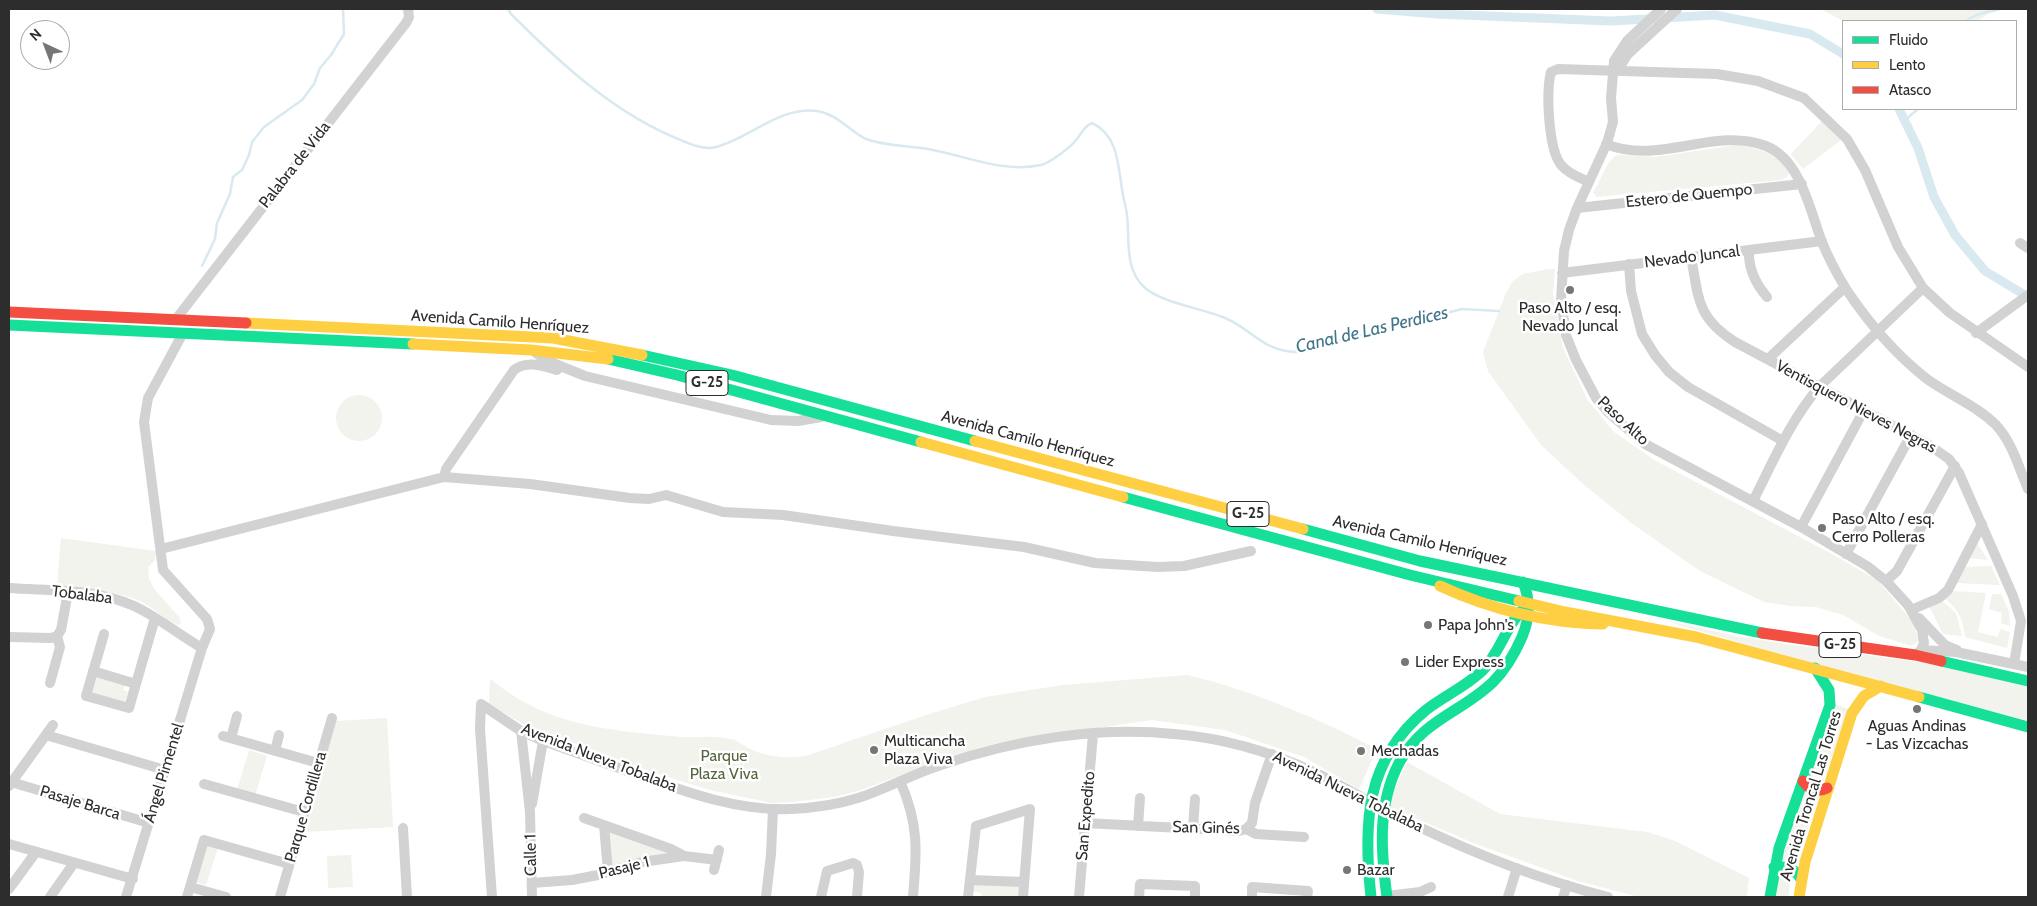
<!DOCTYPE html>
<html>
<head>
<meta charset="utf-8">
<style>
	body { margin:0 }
	#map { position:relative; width:2037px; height:906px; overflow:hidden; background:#fff; font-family:Cabin,sans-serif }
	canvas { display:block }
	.frame { position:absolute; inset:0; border:10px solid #2d2d2d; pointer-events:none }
	.legend { position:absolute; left:1842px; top:20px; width:175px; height:90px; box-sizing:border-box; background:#fff; border:1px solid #ababab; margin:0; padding:6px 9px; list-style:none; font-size:15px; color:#2d2d2d }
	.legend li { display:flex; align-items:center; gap:10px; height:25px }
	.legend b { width:25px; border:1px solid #ababab }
	.north { position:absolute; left:20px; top:20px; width:50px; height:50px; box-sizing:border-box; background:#fff; border:1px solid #ababab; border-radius:50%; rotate:317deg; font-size:14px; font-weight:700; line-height:20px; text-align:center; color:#2d2d2d }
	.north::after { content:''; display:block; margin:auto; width:18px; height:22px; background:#767676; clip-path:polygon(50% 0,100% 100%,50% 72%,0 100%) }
</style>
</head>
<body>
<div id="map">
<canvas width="2037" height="906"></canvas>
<div class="frame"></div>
<ul class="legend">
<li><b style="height:6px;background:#16e098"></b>Fluido</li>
<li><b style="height:6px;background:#ffcf43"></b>Lento</li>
<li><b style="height:6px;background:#f24e42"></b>Atasco</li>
</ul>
<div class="north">N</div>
</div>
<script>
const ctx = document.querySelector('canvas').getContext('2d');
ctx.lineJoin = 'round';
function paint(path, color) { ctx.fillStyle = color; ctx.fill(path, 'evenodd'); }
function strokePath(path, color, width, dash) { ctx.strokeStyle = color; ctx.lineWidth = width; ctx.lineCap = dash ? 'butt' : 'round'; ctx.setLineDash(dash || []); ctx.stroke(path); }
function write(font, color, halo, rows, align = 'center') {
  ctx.font = font + ' Cabin,sans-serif'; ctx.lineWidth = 5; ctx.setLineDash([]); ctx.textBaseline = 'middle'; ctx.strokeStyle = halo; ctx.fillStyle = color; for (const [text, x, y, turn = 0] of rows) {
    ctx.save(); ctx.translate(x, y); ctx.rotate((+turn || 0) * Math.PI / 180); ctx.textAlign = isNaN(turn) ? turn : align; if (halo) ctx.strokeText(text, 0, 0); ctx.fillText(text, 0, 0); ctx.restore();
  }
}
paint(new Path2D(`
	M1821,9H1995L1978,21H1843Z
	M1822,121L1841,140L1803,169L1791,154Z
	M1737,145C1757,148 1779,153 1789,173L1787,177L1781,180L1596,197L1593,192C1601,182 1605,162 1617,155L1655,157Z
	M1548,269H1555L1553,294L1563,348L1587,399L1614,432L1656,461L1832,554L1877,580L1913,622L1919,641L1911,646L1879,636L1843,615L1816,607L1791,606L1764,602L1700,571L1630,522L1583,484L1541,445L1488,371L1483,352L1506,293L1513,281L1523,274Z
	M336 418a23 23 0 1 1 46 0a23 23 0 1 1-46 0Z
	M61,538L156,551L155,560L148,567L149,579L155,590L179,617L181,623L178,625C164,620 155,608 142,602C117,590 85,590 57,586Z
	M1977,543L1988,560L1969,558Z
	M1991,566L2000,585L1956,583L1964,567Z
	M1952,591L1986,593L1978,632L1998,637L2000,629L2010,632L2007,648L1965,637C1963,618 1958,609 1944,598Z
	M1992,594H2001L2009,611L2010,626L2001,623L2002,613L1989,609Z
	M1941,600L1956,613L1962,636L1943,634L1930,608V605Z
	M1663,620L1736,636L1786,644L1925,663L2028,686V721L1767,651Z
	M98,675L126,684L123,690L128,692L124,704L92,694Z
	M1188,675C1253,691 1317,718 1377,749L1359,789L1304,757L1225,730L1152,720L997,743L961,753L858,791L834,797L792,802L772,803L710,790L655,773L523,724L489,704L490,679C502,688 514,697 528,704C574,729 630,732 681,737C697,738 713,735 730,739C737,740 744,746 750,749C768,757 788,759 806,756L923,716L985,697L1063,685Z
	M1835,704L1848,709L1823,782C1818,786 1814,785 1809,780Z
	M387,718L393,827L304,832L336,721Z
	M249,750L267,756L255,796L237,790Z
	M1407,762L1500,814L1647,832L1675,841L1749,878L1747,897H1639L1578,881L1476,844L1387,806Z
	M1804,789L1820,794L1795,866L1789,860H1778Z
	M604,825L682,854L608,869Z
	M208,842L219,845L206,885L195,882Z
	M351,855L353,887L328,888L327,856Z
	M1780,870L1788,872L1791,877L1788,897H1775Z
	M975,885L1019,886L1018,897H984L979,892H974Z`), '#f1f3ec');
strokePath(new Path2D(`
	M508,9L511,14C561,64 616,115 683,141C693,145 705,150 716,147C751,138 779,106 817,111C838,114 849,131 866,139C887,147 911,145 933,150C969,157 1004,173 1041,165C1050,163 1071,147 1077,139C1082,133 1084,126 1092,123C1118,135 1118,165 1122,189C1123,198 1126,206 1127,215C1130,240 1124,268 1144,287C1159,302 1204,309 1225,318C1252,329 1262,351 1296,352L1462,309L1499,311
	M1967,21C1976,12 1989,13 1999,9
	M1906,119L1918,109
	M202,266L215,239L217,223L230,194L233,177L242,170L249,155L252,142L264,127L302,100L314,84L320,68L331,55L344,34L343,9`), '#d9e9f0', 2.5);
strokePath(new Path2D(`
	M1377,9L1437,14L1611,21L1715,15L1810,34L1843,54
	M1899,109L1918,148L1934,197L1955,235L1985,271L2028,297`), '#d9e9f0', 9);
strokePath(new Path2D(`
	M1661,9L1627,41L1614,61L1611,98L1613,122L1607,143L1577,208L1569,230L1564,251L1561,300L1566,335L1576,360L1596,398L1609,413L1645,444L1801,527L1867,566L1886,581L1908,605L1922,630L1924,643L1921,650L1915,655
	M1612,72L1619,68L1628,54L1677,9
	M1606,144C1659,166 1714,126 1766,146C1801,160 1810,211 1822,242C1828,257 1837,274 1846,289C1868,322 1895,354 1927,379C1949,395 1976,405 1996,425C2012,442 2019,468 2028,489
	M1589,182C1580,178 1569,174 1562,166C1548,151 1546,92 1551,72L1558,69L1717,74L1758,81L1804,98L1847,139L1865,170L1898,247L1923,288L1950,313L2028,367
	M1577,208L1802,184
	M2020,243L2028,248
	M1749,250C1748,268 1755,283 1767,297
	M1691,257C1699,298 1696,317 1735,342L1929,445L1949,459L1959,473L2013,596L2021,621L2014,664
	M1629,264L1631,291L1642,334L1655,355L1669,372L1688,387L1783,441
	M1562,273L1822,241
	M176,319L406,23L409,17L408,9
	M1976,333L2028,295
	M536,353L548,361L585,376L771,420L798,421L821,417
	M1768,359L1845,287
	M444,477L446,469L514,370C527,360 543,366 557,370
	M1753,501C1773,462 1790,421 1819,387L1923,288
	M1801,527L1864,410
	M161,549L444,477L530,484L630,498L649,499L666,495L723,512L783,515L893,531L1024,547L1095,563L1158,567L1184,566L1251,551
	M1846,554L1911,435
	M1886,581L1897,571L1955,466
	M9,588C50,591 95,588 134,606C158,617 179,635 202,648
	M1911,610L1939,598L1948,590L1982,524
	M1919,618L1945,645L1957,650
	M104,634L86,696L129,708L155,618
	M9,637L51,638L57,636L61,630L68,592
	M1921,650L1956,652L2028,667
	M93,671L136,684
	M50,683L60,647L57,636
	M481,704L521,731L543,741C575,752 607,764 639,775C688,793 738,811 791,809C813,808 836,805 858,798C886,789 913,774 941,765C1014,740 1097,726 1174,734C1222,738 1269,751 1314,772C1348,788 1379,808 1413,824C1475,854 1541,880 1608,897
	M481,704L480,729L492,897
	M521,731L530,812L532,897
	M46,735L165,770
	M223,736L318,763
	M231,738L237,716
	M275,751L279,735
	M900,781C919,824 917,851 913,897
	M11,782L149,823
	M204,784L304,812
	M9,786L53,725
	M532,804L543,741
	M584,818L671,849L684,856
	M1085,823L1239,831L1246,829L1252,823L1255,803L1272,754
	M604,825L608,872
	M1138,826L1140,798
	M403,828L407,897
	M1193,828L1195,799
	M1246,829L1256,834L1304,837
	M9,844L133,879
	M714,870L719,850
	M970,880L1024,882
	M532,883L572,880L598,875L642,862L684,856L717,860
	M190,887L226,897
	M9,889L36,852
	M1387,896L1420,892L1431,887
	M50,897L74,863
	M126,897L202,648L210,629L207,619L163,570L144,422L148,398L183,333
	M187,897L204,840L289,864
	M280,897L332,718
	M766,897L771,854L773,809
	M821,897L827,871L853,863L857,865L859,872L857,897
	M968,897L976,826L1030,809L1023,897
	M1079,897L1093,734
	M1139,897L1140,884L1195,886V897
	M1252,897V887L1308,891L1307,897
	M1508,897L1517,868
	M1563,897L1567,885`), '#d2d2d2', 10);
strokePath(new Path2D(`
	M9,325L413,344
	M642,355L732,375L975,441
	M608,359L677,375L921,442
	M1123,497L1410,575L1519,601
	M1303,529L1420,561L1762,633
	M1941,661L2028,681
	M1919,697L2028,727
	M1774,867C1786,866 1795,868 1801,879
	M1371,897C1363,824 1365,760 1426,710C1444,696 1465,687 1482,671C1502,651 1507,619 1530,604
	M1387,897C1381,852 1377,805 1399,763C1423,719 1461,713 1493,682C1506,669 1515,653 1522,637C1530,618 1531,601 1523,582
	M1770,897L1779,848L1830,705L1829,690L1815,668`), '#16e098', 11);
strokePath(new Path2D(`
	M246,323L553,338L642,355
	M413,344L531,350L608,359
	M975,441L1303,529
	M921,442L1123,497
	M1440,586C1492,610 1545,623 1603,624
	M1519,601L1565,612L1696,637L1919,697
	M1799,897L1805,862L1852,713L1864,696L1881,686`), '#ffcf43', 11);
strokePath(new Path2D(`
	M9,312L246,323
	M1762,633L1915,655L1941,661
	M1803,781C1810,790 1817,793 1827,788`), '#f24e42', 11);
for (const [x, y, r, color] of [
	[1570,290,5,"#767676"],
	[1822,528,5,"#767676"],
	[1428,625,5,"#767676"],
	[1405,662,5,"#767676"],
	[1917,709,5,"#767676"],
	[874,750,5,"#767676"],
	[1361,751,5,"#767676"],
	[1347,870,5,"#767676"]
]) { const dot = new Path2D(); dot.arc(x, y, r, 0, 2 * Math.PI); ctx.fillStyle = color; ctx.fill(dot); strokePath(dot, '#fff', 2); }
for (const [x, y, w] of [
	[707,383,42],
	[1248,514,42],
	[1840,645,42]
]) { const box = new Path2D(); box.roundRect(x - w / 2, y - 12.5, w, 25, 4); ctx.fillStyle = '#fff'; ctx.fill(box); strokePath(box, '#2d2d2d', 1); }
write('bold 15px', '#2d2d2d', null, [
	["G-25",707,383],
	["G-25",1248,514],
	["G-25",1840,645]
]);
write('16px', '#2d2d2d', '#fff', [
	["Palabra de Vida",295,165,-52],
	["Estero de Quempo",1689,196,-6],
	["Nevado Juncal",1692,257,-7],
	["Avenida Camilo Henríquez",500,322,4],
	["Ventisquero Nieves Negras",1856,407,28],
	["Paso Alto",1623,421,43],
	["Avenida Camilo Henríquez",1028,439,15],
	["Avenida Camilo Henríquez",1420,541,13],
	["Tobalaba",82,595,7],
	["Avenida Nueva Tobalaba",599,758,21],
	["Ángel Pimentel",164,773,-73],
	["Avenida Nueva Tobalaba",1348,792,26],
	["Avenida Troncal Las Torres",1811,796,-73],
	["Pasaje Barca",80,803,17],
	["Parque Cordillera",306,807,-74],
	["San Expedito",1086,816,-85],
	["San Ginés",1206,828,1],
	["Calle 1",531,855,-91],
	["Pasaje 1",624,868,-14]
]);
write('16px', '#2d2d2d', '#fff', [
	["Paso Alto / esq.",1570,308,"center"],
	["Nevado Juncal",1570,326,"center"],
	["Paso Alto / esq.",1832,519],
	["Cerro Polleras",1832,537],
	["Papa John's",1438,625],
	["Lider Express",1415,662],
	["Aguas Andinas",1917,726,"center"],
	["- Las Vizcachas",1917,744,"center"],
	["Multicancha",884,741],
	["Plaza Viva",884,759],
	["Mechadas",1371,751],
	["Bazar",1357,870]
], 'left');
write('16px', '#55663e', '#fff', [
	["Parque",724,756],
	["Plaza Viva",724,774]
]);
write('italic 18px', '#41768a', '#fff', [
	["Canal de Las Perdices",1372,330,-13]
]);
</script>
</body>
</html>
